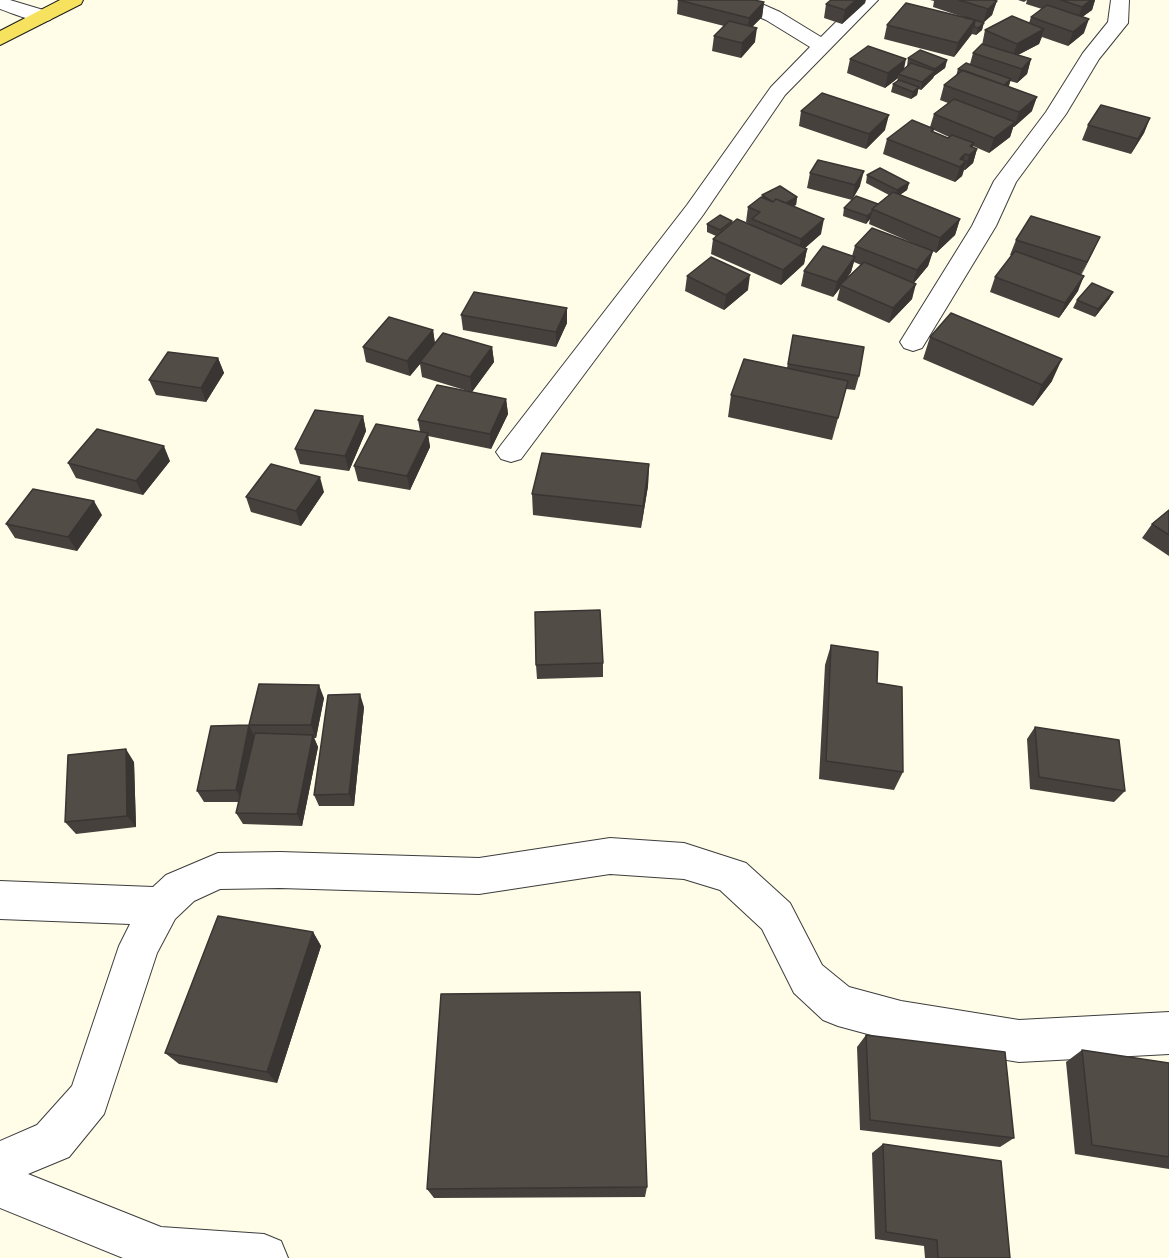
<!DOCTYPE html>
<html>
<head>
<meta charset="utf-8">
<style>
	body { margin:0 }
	canvas { display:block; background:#fffde7 }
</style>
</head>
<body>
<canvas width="1169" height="1258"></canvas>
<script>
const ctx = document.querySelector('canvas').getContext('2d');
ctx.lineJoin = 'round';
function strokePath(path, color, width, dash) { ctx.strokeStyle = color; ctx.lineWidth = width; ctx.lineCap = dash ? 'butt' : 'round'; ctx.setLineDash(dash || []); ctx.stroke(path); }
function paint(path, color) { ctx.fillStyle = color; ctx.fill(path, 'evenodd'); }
const minor = new Path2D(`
	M0,0H10L50,12L53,16L50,20C35,24 15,14 0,9Z
	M728,0H753L780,12L821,37L858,0H878L785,95L703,215L521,459L511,462L501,459L496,452L501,445L687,205L771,87L810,47L766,20L730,4Z
	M1111,0H1129L1128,23L1099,59L1066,114L1016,182L996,226L922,348L913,351L904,348L900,342L972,226L994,181L1046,112L1083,53L1108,22Z
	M610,838L684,843L746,863L790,903L822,965L849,987L901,1001L1019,1020L1169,1012V1054L1019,1062L901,1043L838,1026L823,1020L794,993L762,929L720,890L684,879L610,874L479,894L280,888L220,889L194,901L175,919L157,953L104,1114L69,1157L28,1174L161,1227L264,1234L281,1241L288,1258H123L0,1208V1141L37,1125L72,1086L119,946L130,924L0,919V881L153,887L166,875L218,853L280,852L479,858Z`);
const major = new Path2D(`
	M60,0H83L81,4L0,45V31Z`);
strokePath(minor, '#3d3d3d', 2);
strokePath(major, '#1b1b1b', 2);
paint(minor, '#fff');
paint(major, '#f7e25f');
paint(new Path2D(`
	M678,0L764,2L762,17L752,27L755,42L741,58L712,51L714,36L724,26L677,14Z
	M930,0H996L992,15L983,23L982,30L976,35L972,34L954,57L884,39L887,25L966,18L933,7L934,1Z
	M1018,0H1095L1092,10L1082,17L1084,33L1068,46L1042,37L1039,44L1018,55L1031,59L1027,74L1017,83L1010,81L1008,86L1032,111L1014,127H1013L1010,137L989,153L973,146V147L977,149L973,163L965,170H964L962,176L955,182L883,154L887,139L930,127L934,114L948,103L940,100L944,85L956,76L958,69L970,64L973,53L982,45L985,30L1029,23L1031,17L1042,9L1026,4L1027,0L1024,2ZM934,130L949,137L948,138L933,132Z
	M865,3L842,24L824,18L826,4Z
	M908,58L947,60L945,68L934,76L933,78L921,90L918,89L917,95L911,99L891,92L893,84L897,81L898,78L885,88L847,73L850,59L904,70L908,66H907Z
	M801,111L885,130L866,149L799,126Z
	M1150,118L1144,133L1131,154L1082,140L1088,125Z
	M810,173L860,186L852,200L807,188Z
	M867,175L909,183L907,190L900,195L960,219L955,235L936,253L933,251L928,266L914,283L912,299L889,323L837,300L840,288L833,297L801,286L804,271L852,256L855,246L922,247L869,224L870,219L866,224L843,216L844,208L878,204L889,195L866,183ZM854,262L861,265L845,281L851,272Z
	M762,195L797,197L796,205L793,206L821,234L805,248L807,249L804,264L781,285L711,254L713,239L716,236L707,232V224L732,221V223L751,225L746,222L748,207L762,197Z
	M1100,237L1081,275L1078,291L1059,318L990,292L995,277L1012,256L1010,255L1016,240Z
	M687,276L748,290L724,310L685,291Z
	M1113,292L1109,299L1095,317L1073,308L1077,300Z
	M567,308V323L556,347L463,330L461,315Z
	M433,330L435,343L492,347L494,362L472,392L506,399L508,414L491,449L428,436L430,447L410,490L358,481L354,466L420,431L418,420L471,392L422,377L420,364L410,376L366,362L363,347Z
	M793,335L859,376L855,390L846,389L832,440L728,417L731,395L787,368Z
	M930,337L1052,381L1033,406L923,359Z
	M218,358L224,373L206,402L156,395L149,380Z
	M363,416L366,431L349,471L300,464L295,449Z
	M170,461L143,495L76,478L68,463Z
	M649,464L648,486L641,528L533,515L532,494Z
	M324,492L301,526L251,512L246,497Z
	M1169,510V556L1142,538L1152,524Z
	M102,515L77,551L15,538L6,524Z
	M831,645L903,772L894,790L819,779L825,665Z
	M603,663V677L537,679L536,665Z
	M324,698L316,738H314L318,747L302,826L243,824L236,813L239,802H204L197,791L249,725Z
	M364,707L354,806H319L314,795Z
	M1035,727L1125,791L1114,802L1030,789L1027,739Z
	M134,762L136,827L76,834L65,822Z
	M313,932L321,946L277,1083L179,1064L165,1053Z
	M866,1035L1014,1138L1000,1147L860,1130L857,1047Z
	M1082,1050L1169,1063V1169L1075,1154L1066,1062Z
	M883,1144L1010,1258H925L924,1246L875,1239L872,1153Z
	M647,1187L645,1197L434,1198L427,1189Z`), '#47413d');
paint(new Path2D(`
	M856,0H866L865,3L842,24L845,10Z
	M990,0H996V2L997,1L992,15L983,23Z
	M1091,0H1095L1092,10L1077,21L1082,7Z
	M764,2L762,17L747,32L749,18Z
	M1089,19L1084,33L1068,46L1073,32Z
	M975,20L971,35L954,57L958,43Z
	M984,23L982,30L976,35L978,28Z
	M757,28L755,42L741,58L742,43Z
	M1044,29L1039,44L1012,58L1017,44Z
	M906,59L903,74H898V78L885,88L888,73Z
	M1031,59L1027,74L1017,83L1022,69Z
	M947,60L945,68L934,76L933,78L921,90L922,82L934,72L935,69Z
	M1011,79L1009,86L1001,93L1004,85Z
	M919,87L917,95L911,99L913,92Z
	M1037,97L1032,111L1014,127L1019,112Z
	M889,115L885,130L866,149L869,134Z
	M1150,118L1144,133L1131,154L1138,139Z
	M1015,122L1010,137L989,153L994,138Z
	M974,143L970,155L977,149L973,163L965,170L969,155L970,146Z
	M965,154L962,166L966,161L962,176L955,182L960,167V159Z
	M864,171L860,186L852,200L855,185Z
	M909,183L907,190L895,198L897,190Z
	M797,197L796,205L778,213L779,206Z
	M872,212L870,219L866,224L867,216Z
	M824,219L821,234L798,254L801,239Z
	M960,219L955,235L936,253L940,238Z
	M1100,237L1093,252L1080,278L1087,262Z
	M807,249L804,264L781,285L783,270Z
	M933,251L928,266L912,285L917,270Z
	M855,257L851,272L841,286L840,285V288L833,297L837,282Z
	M750,275L748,290L724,310L726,295Z
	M1084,276L1078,291L1059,318L1065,303Z
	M916,284L912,299L889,323L893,308Z
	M1113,292L1109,299L1095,317L1098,309Z
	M567,308V323L556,347V332Z
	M433,330L435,345L420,362V364L410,376L407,361Z
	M492,347L494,362L472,392L470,377Z
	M218,358L224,373L206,402L201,388Z
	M1062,359L1052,381L1033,406L1042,385Z
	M506,399L508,414L491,449L490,434Z
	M363,416L366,431L349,471L345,456Z
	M428,433L430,447L410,490L407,476Z
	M164,446L170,461L143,495L136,481Z
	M649,464L648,486L641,528L643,506Z
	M320,477L324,492L301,526L296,511Z
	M94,501L102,515L77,551L68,537Z
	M319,685L324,698L316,738L311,725Z
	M360,694L364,707L354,806L349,794Z
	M249,725L255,738L243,802L236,790Z
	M313,735L318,747L302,826L297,814Z
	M126,749L134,762L136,827L127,816Z
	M313,932L321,946L277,1083L267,1072Z`), '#393532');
const building = new Path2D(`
	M678,0H754L764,2L749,18Z
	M831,0H856L845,10L826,4Z
	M959,0H993L997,1L988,9Z
	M1061,0H1091L1082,7Z
	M906,3L975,20L958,43L887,25Z
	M1047,5L1089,19L1073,32L1031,17Z
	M1012,16L1044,29L1017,44L985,30Z
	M966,17L984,23L978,28L974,27L975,20L965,18Z
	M729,21L757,28L742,43L714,36Z
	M982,44L1031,59L1022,69L973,53Z
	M868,46L906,59L888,73L850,59Z
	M920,50L947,60L935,69L908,58Z
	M911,63L935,71L922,82L898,74Z
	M966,63L1011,79L1004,85L958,69Z
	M963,70L1037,97L1019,112L944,85Z
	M899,80L919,87L913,92L893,84Z
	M822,93L889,115L869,134L801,111Z
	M954,99L1015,122L994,138L934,114Z
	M1101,105L1150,118L1138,139L1088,125Z
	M912,120L934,129L931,131L948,138L952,135L974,143L970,146L977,149L969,155L965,154L960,159L966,161L960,167L887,139Z
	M818,160L864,171L855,185L810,173Z
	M880,168L909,183L897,190L867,175Z
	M780,186L797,197L786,203L776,199L773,202L762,195Z
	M893,192L960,219L940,238L872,209Z
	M856,196L878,204L872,209V212L867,216L844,208Z
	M761,197L773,202L776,199L824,219L801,239L752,219L760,212L748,207Z
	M720,215L732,221L720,230L707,224Z
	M1031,216L1100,237L1087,262L1016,240Z
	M737,219L807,249L783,270L713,239Z
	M872,228L933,251L917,270L855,246Z
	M823,246L855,257L837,282L804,271Z
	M1015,251L1084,276L1065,303L995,277Z
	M711,257L750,275L726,295L687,276Z
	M864,262L916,284L893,308L840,285Z
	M1092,283L1113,292L1098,309L1077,300Z
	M474,292L567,308L556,332L461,315Z
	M951,313L1062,359L1042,385L930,337Z
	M389,317L433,330L407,361L363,347Z
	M443,333L492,347L470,377L420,362Z
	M793,335L864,347L859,376L788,364Z
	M168,352L218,358L201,388L149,380Z
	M744,359L848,381L838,418L731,395Z
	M437,385L506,399L490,434L418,420Z
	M315,410L363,416L345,456L295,449Z
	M376,424L428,433L407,476L354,466Z
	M97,429L164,446L136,481L68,463Z
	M542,453L649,464L643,506L532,494Z
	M271,464L320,477L296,511L246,497Z
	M33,489L94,501L68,537L6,524Z
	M1169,510V535L1152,524Z
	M600,610L603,663L536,665L535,612Z
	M831,645L878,652L877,683L902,687L903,772L826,761Z
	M259,684L319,685L311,725H249L236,790L197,791L211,726L249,725Z
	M360,694L349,794L314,795L328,695Z
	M1035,727L1119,740L1125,791L1039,777Z
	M255,733L313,735L297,814L236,813Z
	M126,749L127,816L65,822L68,755Z
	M218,916L313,932L267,1072L165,1053Z
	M640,992L647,1187L427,1189L441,994Z
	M866,1035L1005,1052L1014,1138L870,1120Z
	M1082,1050L1169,1063V1157L1092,1145Z
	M883,1144L1001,1161L1010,1258H938L937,1240L886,1232Z`);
paint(building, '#524c47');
strokePath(building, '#393532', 1.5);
</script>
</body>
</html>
